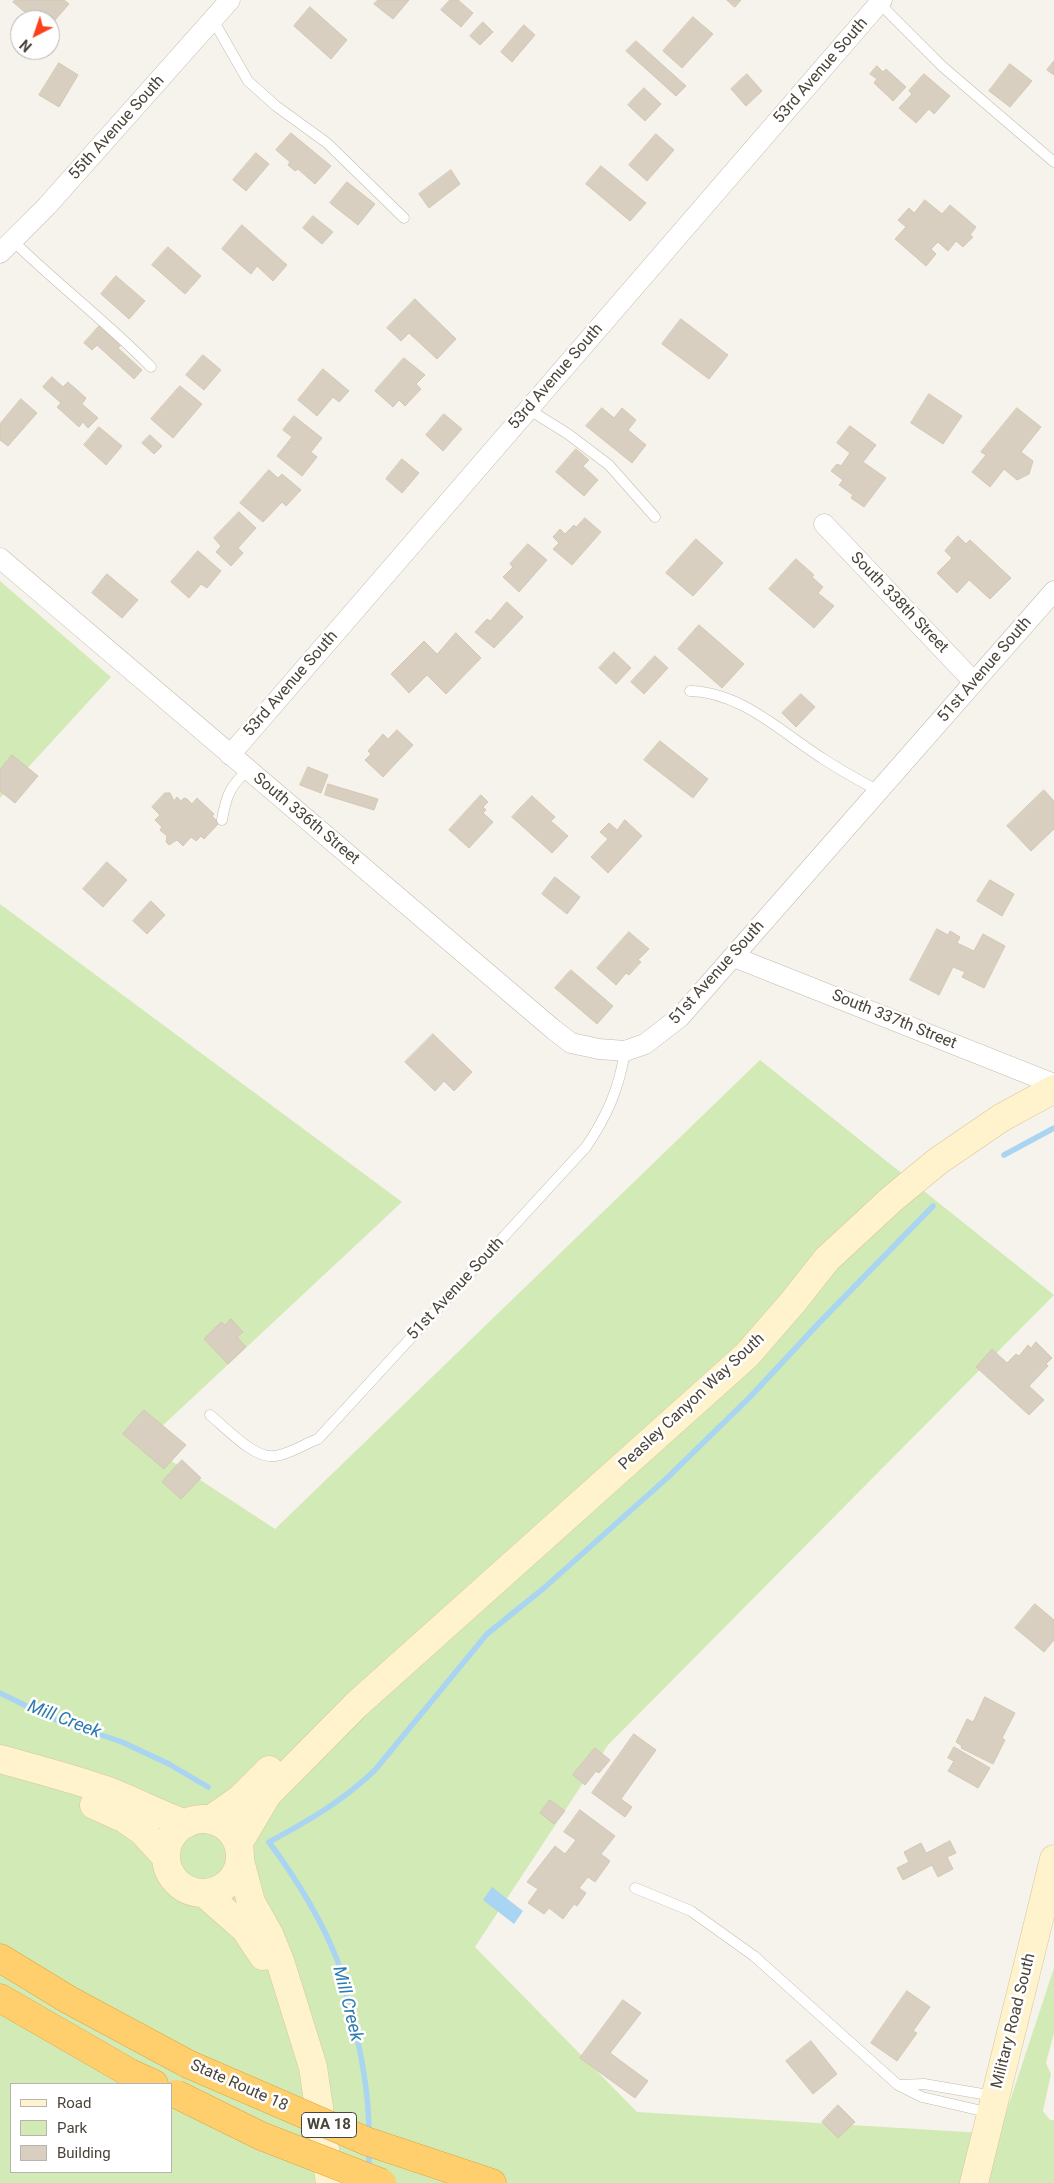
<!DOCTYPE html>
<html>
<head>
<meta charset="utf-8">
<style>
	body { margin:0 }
	#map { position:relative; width:1054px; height:2183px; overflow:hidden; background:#f6f3ec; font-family:Roboto,sans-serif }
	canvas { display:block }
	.legend { position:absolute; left:10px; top:2083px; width:162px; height:90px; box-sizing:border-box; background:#fff; border:1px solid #b7b4b0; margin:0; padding:6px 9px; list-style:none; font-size:15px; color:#4b4439 }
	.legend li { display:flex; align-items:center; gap:10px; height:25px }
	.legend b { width:25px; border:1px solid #b7b4b0 }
	.north { position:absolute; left:10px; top:10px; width:50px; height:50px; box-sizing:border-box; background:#fff; border:1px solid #b7b4b0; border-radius:50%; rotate:221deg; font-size:14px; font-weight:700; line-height:20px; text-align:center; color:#4b4439 }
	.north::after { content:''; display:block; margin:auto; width:18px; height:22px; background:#fc3f1d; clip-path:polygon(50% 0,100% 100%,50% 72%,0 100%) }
</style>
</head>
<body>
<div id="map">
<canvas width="1054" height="2183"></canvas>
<ul class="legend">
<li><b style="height:6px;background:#fff3cd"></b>Road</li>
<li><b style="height:14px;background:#d2eab5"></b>Park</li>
<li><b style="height:14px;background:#d8cfc1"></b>Building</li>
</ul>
<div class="north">N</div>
</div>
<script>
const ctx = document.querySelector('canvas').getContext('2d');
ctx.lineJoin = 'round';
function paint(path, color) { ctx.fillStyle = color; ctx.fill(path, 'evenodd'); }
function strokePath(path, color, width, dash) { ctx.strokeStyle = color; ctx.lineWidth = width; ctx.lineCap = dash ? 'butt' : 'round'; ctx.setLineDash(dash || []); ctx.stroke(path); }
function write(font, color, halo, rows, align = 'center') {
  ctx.font = font + ' Roboto,sans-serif'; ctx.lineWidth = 5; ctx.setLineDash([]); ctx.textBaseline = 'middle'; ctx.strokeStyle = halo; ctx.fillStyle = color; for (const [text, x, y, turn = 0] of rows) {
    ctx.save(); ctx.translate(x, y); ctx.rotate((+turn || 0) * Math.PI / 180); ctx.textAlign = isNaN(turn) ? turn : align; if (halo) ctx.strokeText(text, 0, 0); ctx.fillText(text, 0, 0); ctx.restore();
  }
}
paint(new Path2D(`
	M0,581L111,677L0,798Z
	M0,904L402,1202L144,1443L275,1529L760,1060L1054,1295L608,1745L475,1947L637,2112L999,2134L1054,1968V2033L1046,2063L1051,2074L1043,2111L1050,2120H1054V2183H0ZM11,2084H171V2172H11Z`), '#d2eab5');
paint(new Path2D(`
	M492,1887L523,1911L514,1924L483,1900Z`), '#a9d4f2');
strokePath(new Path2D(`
	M1004,1155L1054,1128
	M0,1693L51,1718L122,1742L169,1764L208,1787
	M369,2133C369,2088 360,2045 348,2001C344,1987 342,1971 336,1957C319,1915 295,1877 269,1842C308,1821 343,1801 375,1770L487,1634L544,1588L666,1479L750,1397L819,1323L933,1206
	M369,2171V2150`), '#a9d4f2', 5.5);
const building = new Path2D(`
	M15,0H64L69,4L55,20L46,13L40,20H34L13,2Z
	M378,0H409L393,19L374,4Z
	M450,0H458L473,13L461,27L441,10Z
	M727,0H741L735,7Z
	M310,7L347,40L331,59L294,26Z
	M693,17L713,34L682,68L663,51Z
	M483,22L493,32L480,45L470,36Z
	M524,25L535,35L512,62L501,52Z
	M636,41L686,86L676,96L626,51Z
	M1054,61V75L1047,70Z
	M59,63L78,75L59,107L39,95Z
	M1010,64L1032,81L1010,107L989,91Z
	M877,66L883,72L886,69L906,87L893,101L874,83L877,79L870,74Z
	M747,74L762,91L746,106L731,89Z
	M924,74L950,96L934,114L929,109L916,123L899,108L912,94L909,91Z
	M644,88L661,104L645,121L628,105Z
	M291,133L331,166L315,184L298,169L295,171L288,165L290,162L276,150Z
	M656,134L674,150L647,181L629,165Z
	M256,153L269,164L246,191L233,180Z
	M601,166L646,203L630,221L586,184Z
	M451,170L460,184L429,208L419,194Z
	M347,182L375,204L358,225L330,203Z
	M925,200L942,214L950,205L976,227L970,235L973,237L963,247L956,241L948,251L938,242L931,249L936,254L926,266L895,239L906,227L898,220L909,208L914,213Z
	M313,216L333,232L322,244L303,228Z
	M242,225L287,265L273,281L257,266L251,274L222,249Z
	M168,247L201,276L185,294L152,265Z
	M116,276L145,301L129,319L101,294Z
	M415,299L456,339L437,359L409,333L401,341L387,328Z
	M681,319L728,355L709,379L662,344Z
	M101,324L122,344L118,348L142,370L134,379L97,345L92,350L84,343Z
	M203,355L221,370L204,390L186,375Z
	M404,358L425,375L416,384L421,389L405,406L399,400L393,407L375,391Z
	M323,369L349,391L339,402L333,397L317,416L298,400Z
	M52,377L63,387L68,382L86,398L82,404L98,418L88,428L83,422L79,427L57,407L61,403L43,387Z
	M180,386L202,404L173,438L151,419Z
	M929,394L962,416L943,444L911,423Z
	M21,399L37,413L8,446L0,440V424Z
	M602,408L614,418L622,408L636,420L628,430L646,445L632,463L586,426Z
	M1017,408L1041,427L1021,452L1033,461L1029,474L1017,480L1004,469L990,487L972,472L986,455L981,452Z
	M444,414L462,429L443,451L426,435Z
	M294,416L322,438L311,452L317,457L302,476L277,456L292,437L283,430Z
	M850,426L876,445L863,462L886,478L864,507L851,498L853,495L839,485L843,480L831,471L837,464L841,466L850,453L837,443Z
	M99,427L122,446L106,465L84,445Z
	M150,435L162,446L154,454L142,443Z
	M576,449L589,460L583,466L598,480L584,496L556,472Z
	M402,459L419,473L402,493L386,479Z
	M269,470L278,478L282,474L301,490L286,506L282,502L263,522L240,503Z
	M239,512L256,528L238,548L243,553L231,566L216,552L221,546L214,538Z
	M585,518L601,532L572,565L553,549L559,543L553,537L560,529L565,534L574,525L576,527Z
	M958,536L966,544L970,540L1011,578L990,599L969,580L957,593L937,573L952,558L945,551Z
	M696,539L723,563L693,596L666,573Z
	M528,544L547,560L519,592L503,577L513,567L510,564Z
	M198,551L221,571L207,588L201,584L189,598L171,582Z
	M796,559L814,575L812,577L823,587L818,593L834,606L814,628L769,589Z
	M107,574L138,600L122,618L92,593Z
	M507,602L523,617L494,648L475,632L487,619L490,621Z
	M699,625L744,664L722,688L678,649Z
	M456,633L481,658L446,694L427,675L409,693L391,674L424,641L437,654Z
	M614,652L631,668L616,684L599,668Z
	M655,656L668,668L644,694L631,682Z
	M801,694L815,707L796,727L782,713Z
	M397,730L413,745L383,777L365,760L371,754L368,751L383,734L388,739Z
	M660,741L708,779L693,798L644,760Z
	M12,755L38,776L15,803L0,791V770Z
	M308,767L328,775L321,793L300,785Z
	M328,784L378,799L374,810L325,795Z
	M1044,790L1054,801V829L1031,851L1007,826Z
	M165,793H170L174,801L177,797L181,801L184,798L187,799L192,804L197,798L214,814L212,816L219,823L204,839L201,836L196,841L191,837L183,846L177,840L169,845L166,842L167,836L160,830L162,827L155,820L160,815L152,807Z
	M481,795L488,802L483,807L486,810L483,813L493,822L469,848L449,830Z
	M532,796L555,817L551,821L568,836L552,853L512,817Z
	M625,820L642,836L608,873L591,857L608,839L600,832L609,823L617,830Z
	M107,862L127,880L103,907L83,889Z
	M555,877L580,897L567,914L542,894Z
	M990,880L1014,894L1002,916L977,901Z
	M151,901L165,915L147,934L133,921Z
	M937,929L948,935L950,931L960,937L957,943L974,951L983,934L1005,946L984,988L962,977L965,972L953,967L939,995L910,980Z
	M629,932L649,949L638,960L641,962L629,975L626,973L616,985L597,968Z
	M571,970L613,1006L597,1024L555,988Z
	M433,1034L472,1072L454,1091L444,1081L435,1091L405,1062Z
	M231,1319L243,1332L237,1337L246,1347L228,1364L204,1339L221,1322L225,1325Z
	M1036,1342L1052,1358L1046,1364L1048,1366L1029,1386L1044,1400L1029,1415L976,1367L992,1349L1007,1363L1016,1354L1019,1356L1028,1345L1031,1348Z
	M144,1410L186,1445L164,1469L123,1434Z
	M182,1460L201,1478L181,1499L162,1482Z
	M1035,1604L1054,1620V1640L1044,1652L1015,1628Z
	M985,1697L1015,1713L1002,1738L1005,1740L993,1764L961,1748L962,1746L956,1742L967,1719L973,1722Z
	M634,1734L656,1750L621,1799L632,1807L625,1817L592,1793Z
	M954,1747L990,1768L978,1788L948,1771L954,1761L948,1758Z
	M595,1748L610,1760L599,1773L596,1771L585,1785L573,1775Z
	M550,1800L565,1811L554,1824L540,1813Z
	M580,1810L615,1836L601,1854L610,1861L595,1882L588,1877L579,1888L586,1893L577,1906L574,1904L563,1919L549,1908L544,1914L528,1903L538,1889L527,1882L555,1846L565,1854L576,1840L564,1832Z
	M950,1841L956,1853L947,1857L953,1869L938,1877L932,1865L903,1880L897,1868L909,1862L904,1852L921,1843L926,1853Z
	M907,1991L930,2007L913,2031L917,2033L897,2061L871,2043Z
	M623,2000L641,2013L610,2053L648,2081L635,2098L580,2058Z
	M811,2041L837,2074L813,2094L786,2061Z
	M838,2105L855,2122L838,2138L822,2122Z`);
paint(building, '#d8cfc1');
strokePath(building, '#d3c7b4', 1);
const lane = new Path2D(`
	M879,3L943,67L1054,162
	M213,20L248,81L276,106L327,143L404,218
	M12,240C57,284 107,322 151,367
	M528,409L568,434L609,465L655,517
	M690,691C741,692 781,732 822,758C840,770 860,781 879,791
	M222,820C226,796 230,786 248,770
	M210,1415C225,1427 255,1460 275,1456C290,1454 304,1444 318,1439L586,1147C607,1116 619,1089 625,1051
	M635,1888L691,1911L754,1956L898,2085
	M991,2113L922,2097L898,2085L924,2084L994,2096`);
const street = new Path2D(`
	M0,253L47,206L230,0
	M824,524L974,682
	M0,558L554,1030L571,1043L599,1049L625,1051L645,1044L680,1017L1054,591
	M230,755L882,0
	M734,957L1054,1084`);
const secondary = new Path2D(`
	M0,1759C36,1769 72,1778 108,1791C134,1801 159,1814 186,1824
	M94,1805L125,1819L142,1831L166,1857
	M166 1856a37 37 0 1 1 74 0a37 37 0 1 1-74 0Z
	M210,1820L240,1799L269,1770
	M238,1844L267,1795L356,1705L747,1355L793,1302L827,1259L893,1198L938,1161L1001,1118L1054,1089
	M240,1861L251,1902L269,1934L280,1961L313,2067L330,2183
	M204,1893L245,1929L263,1956
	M974,2183L1054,1859`);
const highway = new Path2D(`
	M0,1958L69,2000L188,2064
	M0,1998L130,2073L154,2084
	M474,2177L492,2183`);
strokePath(lane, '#c2bbae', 11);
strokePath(street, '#c2bbae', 21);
strokePath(secondary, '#d6c79b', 29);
strokePath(highway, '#e0a43c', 29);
strokePath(lane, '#fff', 10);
strokePath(street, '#fff', 20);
strokePath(secondary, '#fff3cd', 28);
strokePath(highway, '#ffcf6e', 28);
const highwayBridge = new Path2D(`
	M188,2064L366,2141L474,2177
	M176,2094L261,2136L382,2183`);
strokePath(highwayBridge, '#e0a43c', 29, []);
strokePath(highwayBridge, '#ffcf6e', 28);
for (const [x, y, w] of [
	[329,2125,55]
]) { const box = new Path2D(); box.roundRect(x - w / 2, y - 12.5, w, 25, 4); ctx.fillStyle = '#fff'; ctx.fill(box); strokePath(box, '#4b4439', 1); }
write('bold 15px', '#4b4439', null, [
	["WA 18",329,2125]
]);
write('16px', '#4b4439', '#fff', [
	["53rd Avenue South",821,71,-49],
	["55th Avenue South",117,128,-48],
	["53rd Avenue South",556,377,-49],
	["South 338th Street",899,603,46],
	["51st Avenue South",985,670,-49],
	["53rd Avenue South",291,684,-49],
	["South 336th Street",306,819,40],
	["51st Avenue South",717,973,-48],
	["South 337th Street",894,1020,22],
	["51st Avenue South",456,1289,-47],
	["Peasley Canyon Way South",692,1402,-43],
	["Military Road South",1014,2021,-76],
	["State Route 18",239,2086,24]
]);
write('italic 18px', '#2e7ab2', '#fff', [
	["Mill Creek",64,1720,21],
	["Mill Creek",347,2004,76]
]);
</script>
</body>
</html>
